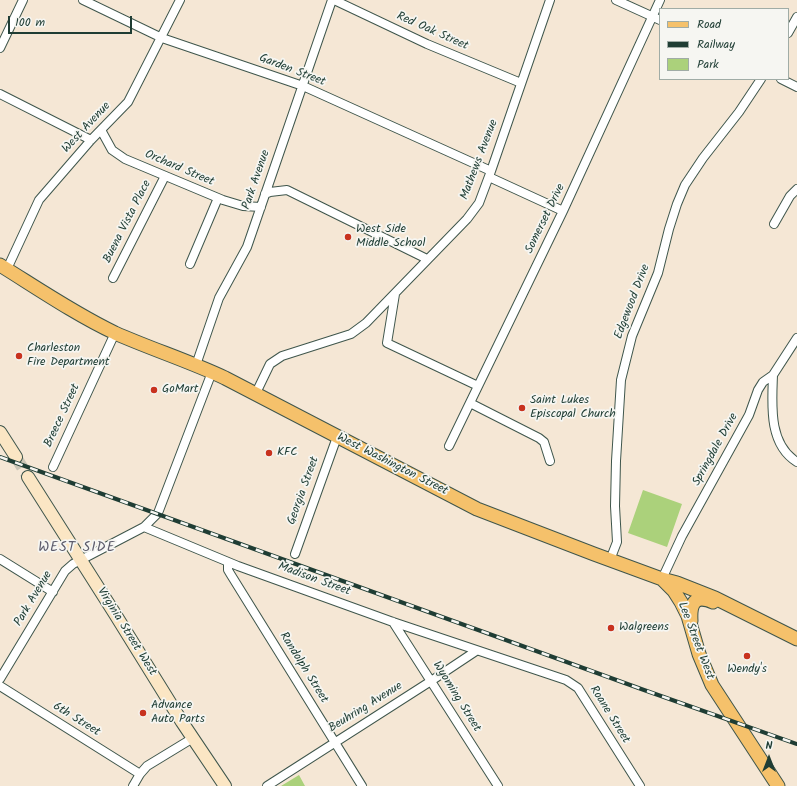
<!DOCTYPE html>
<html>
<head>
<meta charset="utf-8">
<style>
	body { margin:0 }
	#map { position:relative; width:797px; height:786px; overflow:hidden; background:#f5e7d5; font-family:Kalam,sans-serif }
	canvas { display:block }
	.legend { position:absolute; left:659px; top:8px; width:130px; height:72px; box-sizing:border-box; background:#f6f6f2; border:1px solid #a0aca6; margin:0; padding:5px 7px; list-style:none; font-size:12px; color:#1f3d34 }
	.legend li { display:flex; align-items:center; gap:8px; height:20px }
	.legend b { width:20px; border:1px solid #a0aca6 }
	.north { position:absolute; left:749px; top:738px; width:40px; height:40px; -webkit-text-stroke:3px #f6f6f2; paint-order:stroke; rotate:0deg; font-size:11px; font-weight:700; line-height:16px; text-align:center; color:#1f3d34 }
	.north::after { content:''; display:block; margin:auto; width:14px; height:18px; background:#1f3d34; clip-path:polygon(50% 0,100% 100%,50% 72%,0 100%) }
	.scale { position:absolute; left:8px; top:16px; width:124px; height:18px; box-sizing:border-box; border:2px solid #1f3d34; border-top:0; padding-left:5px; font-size:12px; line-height:14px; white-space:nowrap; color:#1f3d34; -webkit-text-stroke:3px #f6f6f2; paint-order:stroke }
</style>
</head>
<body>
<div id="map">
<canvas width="797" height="786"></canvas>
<ul class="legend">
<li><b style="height:5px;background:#f5c16b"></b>Road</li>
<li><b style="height:5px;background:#1f3d34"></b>Railway</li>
<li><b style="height:11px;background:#abd17b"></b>Park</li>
</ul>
<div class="north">N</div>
<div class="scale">100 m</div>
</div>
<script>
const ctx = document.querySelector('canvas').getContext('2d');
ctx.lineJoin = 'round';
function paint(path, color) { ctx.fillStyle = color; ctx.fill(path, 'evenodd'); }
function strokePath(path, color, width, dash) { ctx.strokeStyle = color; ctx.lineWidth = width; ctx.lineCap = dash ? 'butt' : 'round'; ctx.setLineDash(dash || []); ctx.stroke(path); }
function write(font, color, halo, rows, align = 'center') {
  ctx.font = font + ' Kalam,sans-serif'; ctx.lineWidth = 3.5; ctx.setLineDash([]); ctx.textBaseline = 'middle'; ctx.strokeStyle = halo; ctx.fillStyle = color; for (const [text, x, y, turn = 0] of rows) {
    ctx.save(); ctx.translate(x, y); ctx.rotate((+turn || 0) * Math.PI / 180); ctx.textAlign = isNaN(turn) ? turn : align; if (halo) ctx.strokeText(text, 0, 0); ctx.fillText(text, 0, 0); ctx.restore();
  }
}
paint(new Path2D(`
	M643,490L682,504L667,547L628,533Z
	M299,775L305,786H281Z`), '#abd17b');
strokePath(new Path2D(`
	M16,457L28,477`), '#cac5b5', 12, [12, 6]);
const minor = new Path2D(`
	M83,0L162,38L303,86L491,171
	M334,0L427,44L521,83
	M616,0L660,20
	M788,33L797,17
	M0,48L23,0
	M781,79L797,87
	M0,94L91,140
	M101,130L112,150L125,159L223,200L243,206L261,207
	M489,177L563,211
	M265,194L270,192L287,190L427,259
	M774,224L790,196L797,189
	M190,264L218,198
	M7,269L39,200L91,140L128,102L180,0
	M113,278L165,176
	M395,294L387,343L478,386
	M196,365L219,298L247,247L332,0
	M773,375C772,404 768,444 797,462
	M256,393L270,364L282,356L351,334L366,323L467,219L479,203L491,171L550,0
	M470,403L539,438L544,442L550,461
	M449,446L563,211L660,0
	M53,467L115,333
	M144,527L238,566L393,622L566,680L578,688L640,786
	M295,554L337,437
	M0,559L53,592
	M610,560L617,542L615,506L616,461L621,380L632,336L658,273L669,229L677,204L685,185L703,158L739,112L761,79
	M228,562V570L231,575L362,786
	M662,579L682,536L749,415L758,390L763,382L773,375L797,338
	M393,622L498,786
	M0,679L65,571L73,564L144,527L158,513L212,372
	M0,686L140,774
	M133,786L140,774L147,766L193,738
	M267,786L431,681L476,651`);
const secondary = new Path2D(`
	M0,432L16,457
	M28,477L115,614L182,722L225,786`);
const primary = new Path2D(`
	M0,265C37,288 75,314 115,333C151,349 189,361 225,378L477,509L594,554L662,579L677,583L715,598L797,639
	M662,579L674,591L681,602L688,616L699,654L712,685L778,786
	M691,621C690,604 694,594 713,602`);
strokePath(minor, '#3f564c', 10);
strokePath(secondary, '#3f564c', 14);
strokePath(primary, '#3f564c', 15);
strokePath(minor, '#fff', 8);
strokePath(secondary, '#fbe6c4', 12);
strokePath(primary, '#f5c16b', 13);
const rail = new Path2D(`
	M0,457L644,690L797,744`);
strokePath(rail, '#1f3d34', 4);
strokePath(rail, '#f6f6f2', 2.5, [8]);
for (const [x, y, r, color] of [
	[348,237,4,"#c8321e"],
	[19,356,4,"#c8321e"],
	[154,390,4,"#c8321e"],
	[522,408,4,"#c8321e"],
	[269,453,4,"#c8321e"],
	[611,628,4,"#c8321e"],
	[747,656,4,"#c8321e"],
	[143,713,4,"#c8321e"]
]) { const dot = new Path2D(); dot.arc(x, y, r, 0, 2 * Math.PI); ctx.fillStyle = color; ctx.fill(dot); strokePath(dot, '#f6f6f2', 1.5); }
write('12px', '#1f3d34', '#f6f6f2', [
	["Red Oak Street",432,32,24],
	["Garden Street",292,71,21],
	["West Avenue",87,128,-47],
	["Mathews Avenue",480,160,-69],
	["Orchard Street",179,169,23],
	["Park Avenue",257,180,-71],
	["Somerset Drive",546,219,-64],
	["Buena Vista Place",128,222,-63],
	["Edgewood Drive",633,302,-69],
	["Breece Street",63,416,-65],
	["Springdale Drive",716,450,-61],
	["West Washington Street",392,465,27],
	["Georgia Street",304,491,-70],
	["Madison Street",314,580,20],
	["Park Avenue",34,599,-59],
	["Virginia Street West",126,632,58],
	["Lee Street West",695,641,69],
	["Randolph Street",303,668,58],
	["Wyoming Street",456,697,58],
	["Beuhring Avenue",366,708,-32],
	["Roane Street",609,715,58],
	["6th Street",76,720,32]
]);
write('12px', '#1f3d34', '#f6f6f2', [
	["West Side",356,230],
	["Middle School",356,244],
	["Charleston",27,349],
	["Fire Department",27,363],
	["GoMart",162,390],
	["Saint Lukes",530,401],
	["Episcopal Church",530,415],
	["KFC",277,453],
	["Walgreens",619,628],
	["Wendy's",747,670,"center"],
	["Advance",151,706],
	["Auto Parts",151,720]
], 'left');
ctx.letterSpacing = '1px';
write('14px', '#5c5b6b', '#f6f6f2', [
	["WEST SIDE",77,549]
]);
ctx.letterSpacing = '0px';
</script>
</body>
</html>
